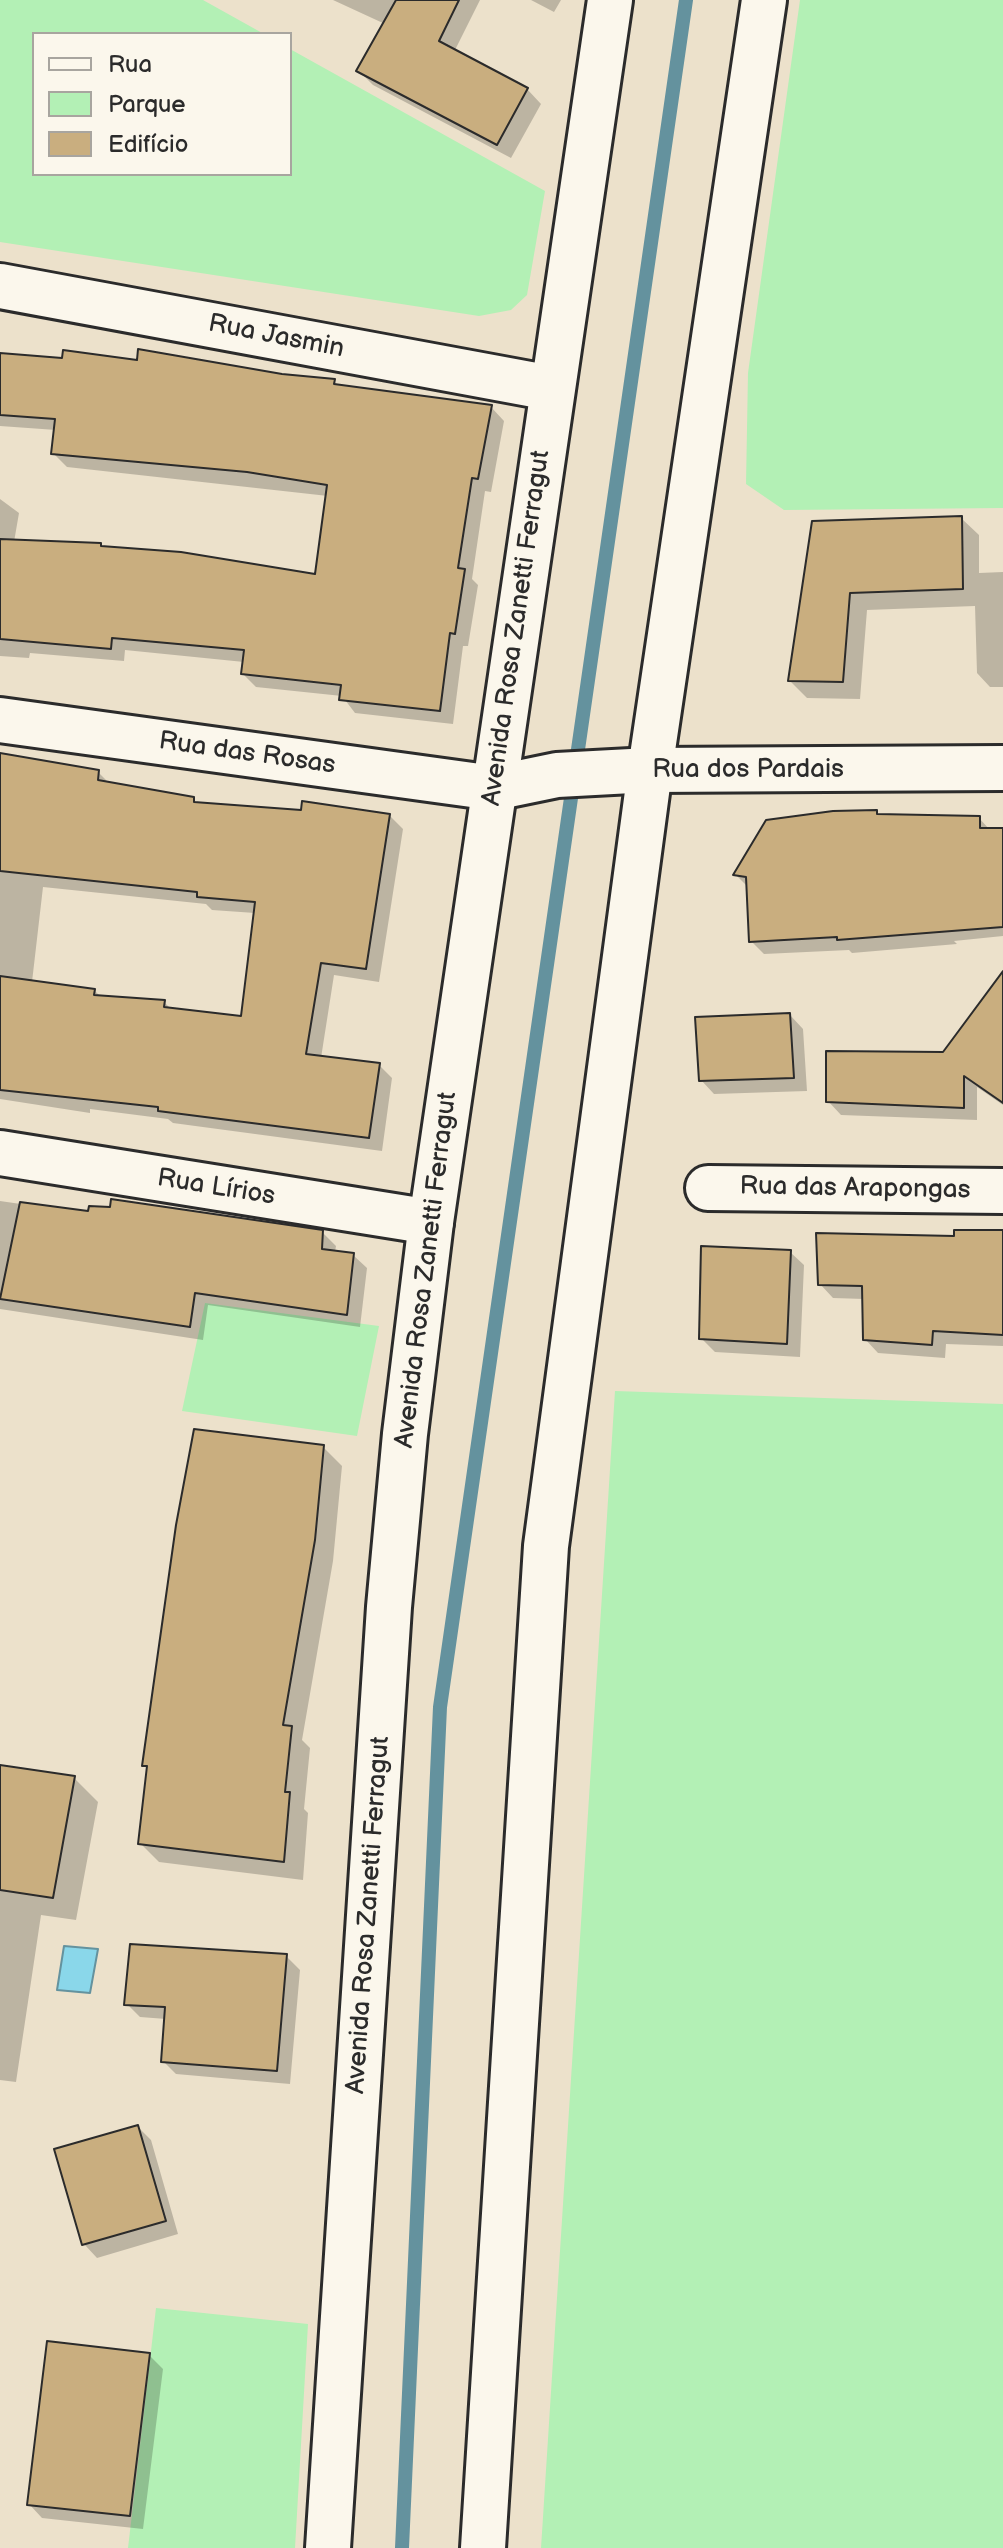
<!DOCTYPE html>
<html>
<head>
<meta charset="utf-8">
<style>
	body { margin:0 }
	#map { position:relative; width:1003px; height:2548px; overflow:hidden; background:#ece1cb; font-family:"Balsamiq Sans",sans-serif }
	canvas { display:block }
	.legend { position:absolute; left:32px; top:32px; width:260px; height:144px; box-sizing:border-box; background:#fbf7ec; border:2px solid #a8a59f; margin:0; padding:10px 14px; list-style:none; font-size:24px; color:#2b2b2b }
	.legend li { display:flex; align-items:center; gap:16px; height:40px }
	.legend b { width:40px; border:2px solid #a8a59f }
</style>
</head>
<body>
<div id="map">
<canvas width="1003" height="2548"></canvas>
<ul class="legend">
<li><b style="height:10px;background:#fbf7ec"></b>Rua</li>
<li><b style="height:22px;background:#b3f0b5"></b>Parque</li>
<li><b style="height:22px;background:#c9ae7f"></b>Edifício</li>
</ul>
</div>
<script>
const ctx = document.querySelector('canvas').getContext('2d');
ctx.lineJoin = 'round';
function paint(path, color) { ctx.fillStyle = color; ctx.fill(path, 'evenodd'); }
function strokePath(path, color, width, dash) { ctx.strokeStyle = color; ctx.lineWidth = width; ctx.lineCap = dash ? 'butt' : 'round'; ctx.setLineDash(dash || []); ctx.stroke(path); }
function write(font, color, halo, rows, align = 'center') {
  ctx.font = font + ' "Balsamiq Sans",sans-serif'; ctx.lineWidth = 8; ctx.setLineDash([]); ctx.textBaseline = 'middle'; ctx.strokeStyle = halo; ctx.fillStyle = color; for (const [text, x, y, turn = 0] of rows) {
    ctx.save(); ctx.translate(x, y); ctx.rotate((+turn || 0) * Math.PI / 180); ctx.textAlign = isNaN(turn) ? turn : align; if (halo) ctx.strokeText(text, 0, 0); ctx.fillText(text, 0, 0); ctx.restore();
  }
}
paint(new Path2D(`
	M0,0H203L264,34H34V174H290V49L545,191L527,295L511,310L479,316L0,242Z
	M800,0H1003V508L784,510L746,484L748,373Z
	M205,1303L379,1326L357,1436L182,1411Z
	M615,1391L1003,1404V2548H541Z
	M156,2308L308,2324L295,2548H128Z`), '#b3f0b5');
const water = new Path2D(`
	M64,1946L98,1949L90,1993L57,1990Z`);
paint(water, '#8ad7ea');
strokePath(water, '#64929e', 2);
paint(new Path2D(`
	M333,0H480L454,52L527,89L541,104L511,158L373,85L358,70L385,24Z
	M531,0H561L554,12Z
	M0,344V355L139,362L334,381L339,387L491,407L504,421L491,492L485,491L472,579L478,585L468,646H463L453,724L355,713L342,696L256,687L243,674L244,662L125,650L124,661L30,653L29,658L0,656V499L19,513L14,542L103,548L317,576L328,496L67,467L54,454L56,430L0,426Z
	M961,518L979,535V573L1003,572V687H990L977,673L975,606L867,610L860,699L807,698L790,681L813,523Z
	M0,755L98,772L110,784L193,799L199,804L390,816L403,829L379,982L334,975L321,1058L379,1065L392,1078L382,1151L173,1123L168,1119L90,1109V1113L0,1099ZM43,887L206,904L212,910L255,913L243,1018L172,1010L164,1002L101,997L94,990L32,982Z
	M979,818L990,830H1003V936L954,941L957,944L852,953L849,950L764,954L751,941L749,888L735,874Z
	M1003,974V1105L977,1087V1120L841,1115L828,1101L944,1054Z
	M790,1015L803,1029L807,1091L714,1094L701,1080Z
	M0,1201L90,1214L322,1232L336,1246L335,1252L353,1255L367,1268L360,1327L208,1305L203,1340L0,1309Z
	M1003,1232V1346L946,1344L945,1358L878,1353L865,1339L864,1299L833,1298L820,1284L956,1238Z
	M790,1252L804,1265L800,1357L715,1352L701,1338Z
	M323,1447L342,1466L333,1561L302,1740L310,1748L304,1809L308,1813L303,1880L159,1862L140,1843L148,1770L144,1765Z
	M0,1767L74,1778L98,1802L76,1920L41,1915L16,2082L0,2080Z
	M286,1956L300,1970L290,2084L176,2074L163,2061L166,2019L140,2017L127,2004Z
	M138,2127L151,2140L178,2234L97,2258L84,2244Z
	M149,2355L163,2369L143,2529L42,2518L29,2504Z`), '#0003');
strokePath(new Path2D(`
	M402,2548L440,1707L686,0`), '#64929e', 14);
const building = new Path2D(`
	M396,0H459L439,41L528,88L497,145L356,71Z
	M138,349L282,374L335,379L334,384L492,405L478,479L472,478L458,568L465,569L455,634L450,633L440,711L339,700L341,685L241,674L244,650L112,638L111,649L0,639V539L101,543V546L181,552L315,574L327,485L247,472L51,454L55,419L0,415V353L62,358L63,350L137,360Z
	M962,516L963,589L850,593L843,682L788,681L812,521Z
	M0,753L99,770L98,780L194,797V802L301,810L302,801L390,814L366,969L321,963L306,1054L380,1063L369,1138L158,1111V1107L0,1090V976L95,989L94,995L165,1000L164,1007L241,1016L255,902L197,897V892L0,871Z
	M877,810V814L980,816V828H1003V927L837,940V937L749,942L746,877L733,875L766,820L833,811Z
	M1003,971V1103L964,1076V1108L826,1102V1051L943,1052Z
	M790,1013L794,1078L699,1081L695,1017Z
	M111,1199L323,1230L322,1249L354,1253L347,1315L195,1293L190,1327L0,1299L20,1202L88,1211L89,1206L110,1207Z
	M954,1230H1003V1335L933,1331L932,1345L863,1340L862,1286L818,1285L816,1233L954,1236Z
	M701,1246L791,1250L787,1344L699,1339Z
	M194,1429L324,1445L315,1540L283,1725L292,1726L285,1792H290L284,1862L138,1844L147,1766H142L176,1525Z
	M0,1765L75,1776L53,1898L0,1890Z
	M130,1944L287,1954L277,2071L161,2062L165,2007L124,2005Z
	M138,2125L166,2221L82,2245L54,2149Z
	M47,2341L150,2353L130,2516L27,2505Z`);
paint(building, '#c9ae7f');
strokePath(building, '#2b2b2b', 2);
const street = new Path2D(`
	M0,286L551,388
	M0,720L494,788L557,775L650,770L1003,768
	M0,1153L431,1222
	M708,1188L1003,1191`);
const secondary = new Path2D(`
	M328,2548L389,1607L405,1434L431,1222L610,0
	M483,2548L546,1546L650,770L764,0`);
strokePath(street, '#2b2b2b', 50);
strokePath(secondary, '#2b2b2b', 50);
strokePath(street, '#fbf7ec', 44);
strokePath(secondary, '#fbf7ec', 44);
write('26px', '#2b2b2b', '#fbf7ec', [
	["Rua Jasmin",276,337,11],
	["Avenida Rosa Zanetti Ferragut",517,628,-82],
	["Rua das Rosas",247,754,8],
	["Rua dos Pardais",748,770],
	["Rua Lírios",216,1188,9],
	["Rua das Arapongas",855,1189,1],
	["Avenida Rosa Zanetti Ferragut",427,1270,-83],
	["Avenida Rosa Zanetti Ferragut",369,1915,-86]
]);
</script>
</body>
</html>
